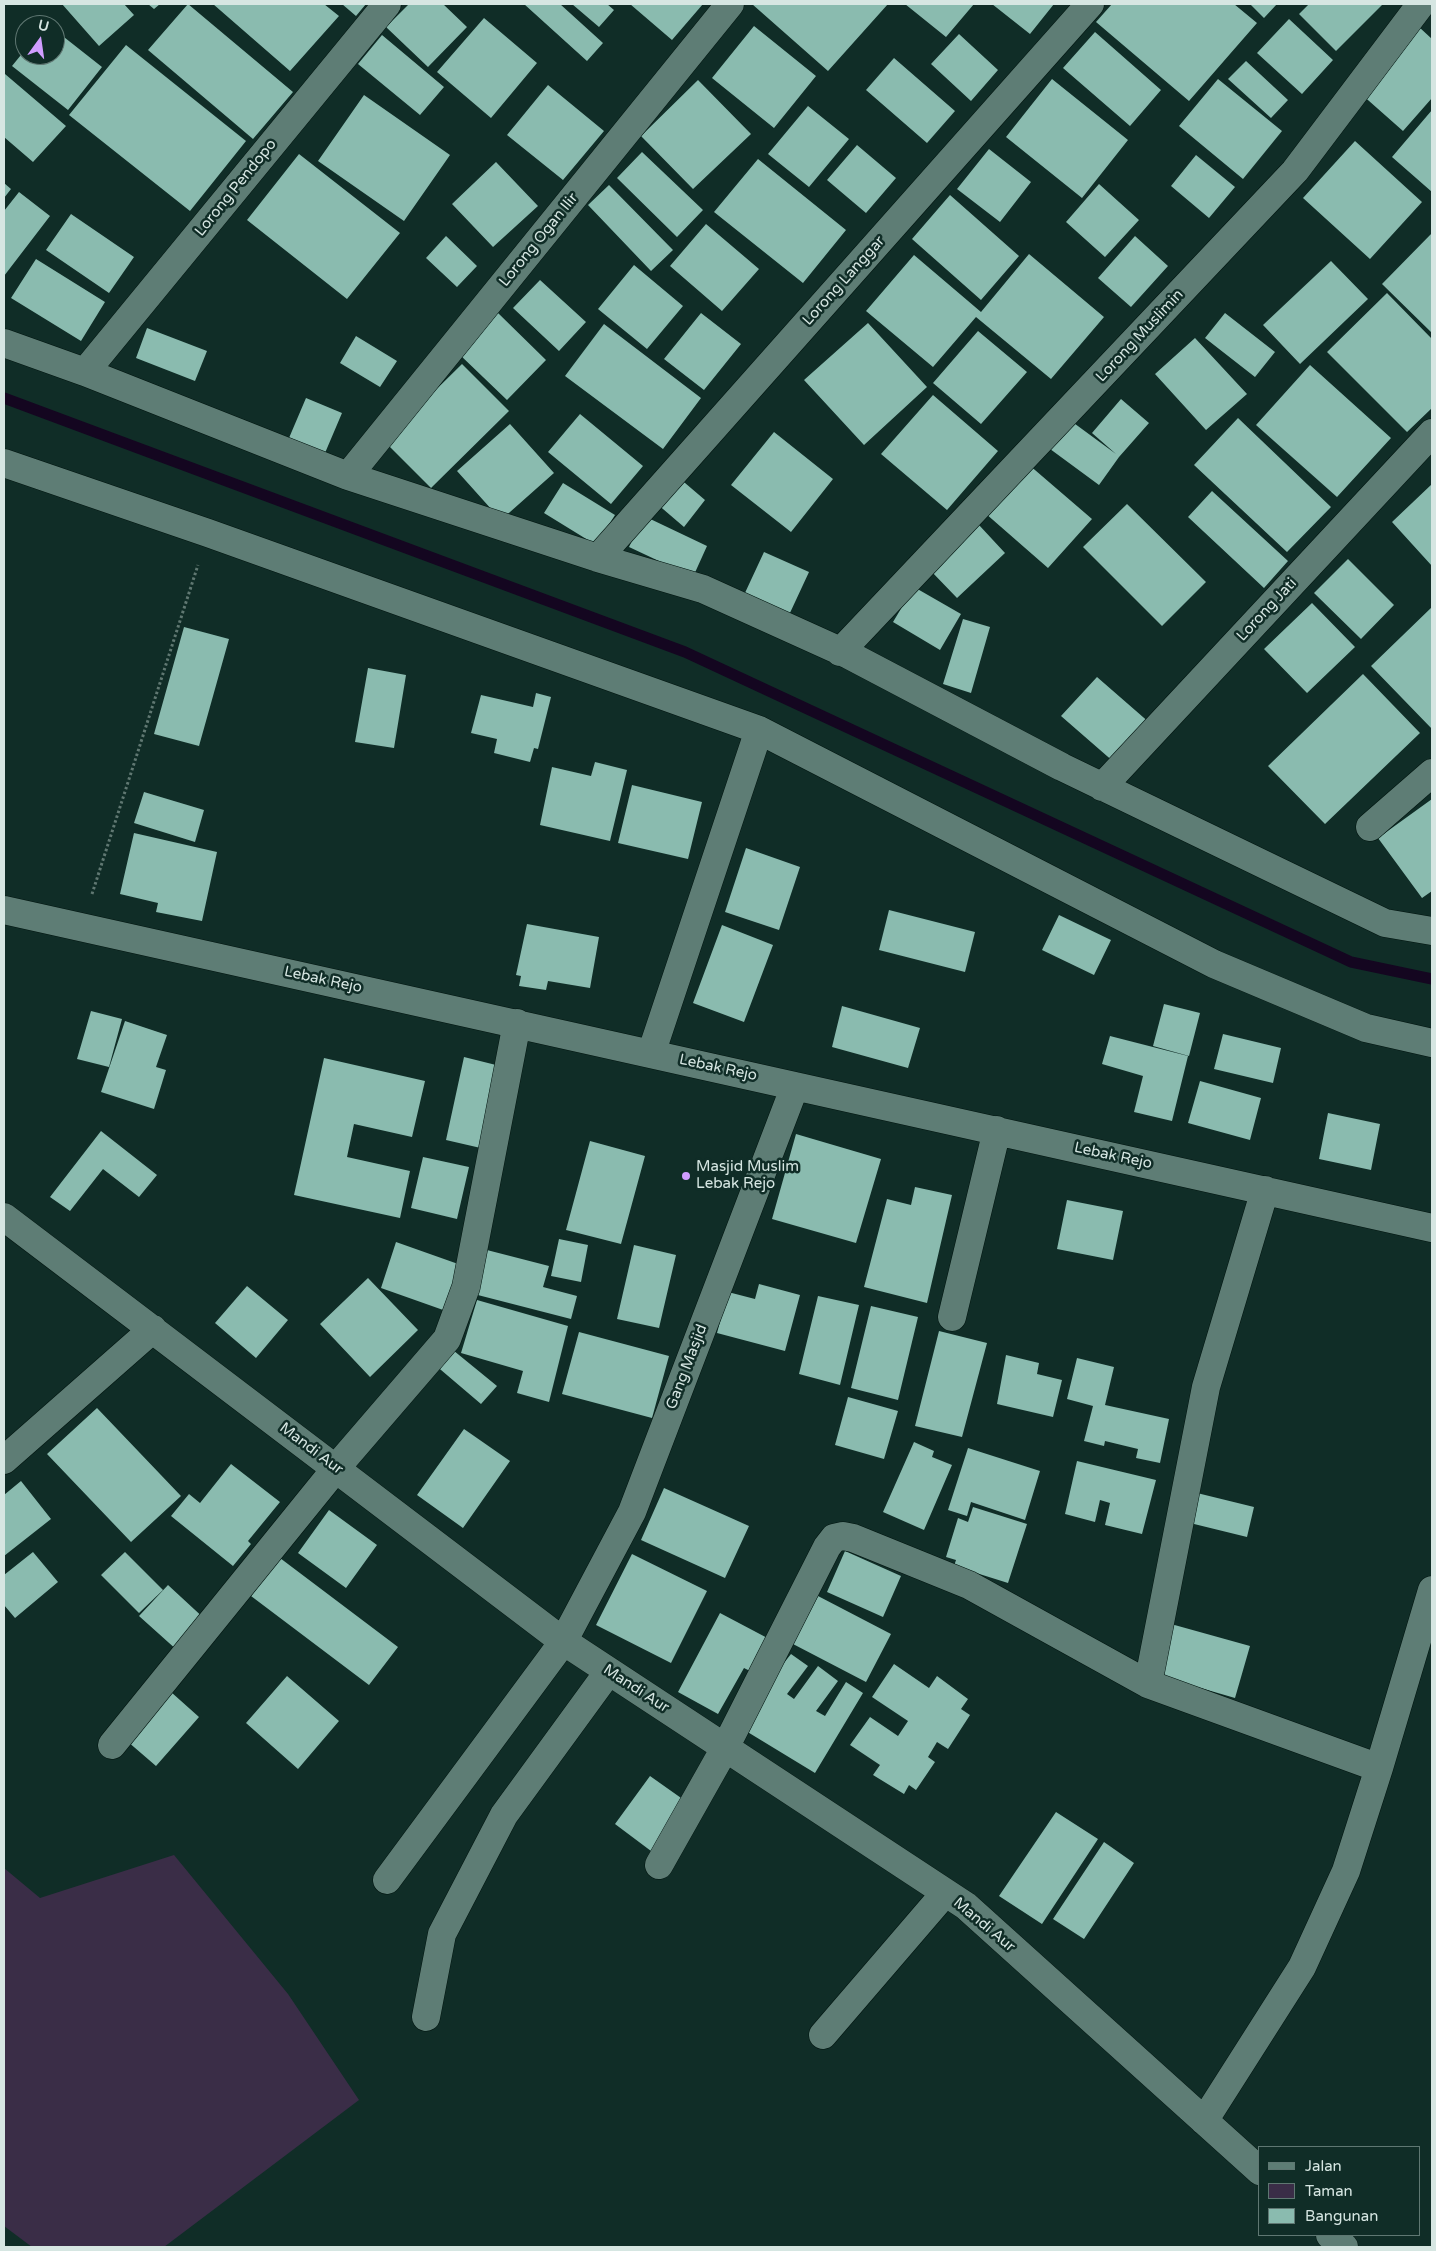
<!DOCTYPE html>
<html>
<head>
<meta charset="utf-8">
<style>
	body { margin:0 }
	#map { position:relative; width:1436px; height:2251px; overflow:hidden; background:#102d27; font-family:"Varela Round",sans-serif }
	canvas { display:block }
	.frame { position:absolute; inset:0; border:5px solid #d6e6e2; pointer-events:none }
	.legend { position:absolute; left:1258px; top:2146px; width:162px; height:90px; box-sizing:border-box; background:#102d27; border:1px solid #5f7772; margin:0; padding:6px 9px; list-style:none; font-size:15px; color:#d6e6e2 }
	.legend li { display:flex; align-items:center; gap:10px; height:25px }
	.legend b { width:25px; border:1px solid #5f7772 }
	.north { position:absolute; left:15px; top:15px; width:50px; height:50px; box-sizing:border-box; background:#102d27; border:1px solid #5f7772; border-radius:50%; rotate:14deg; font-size:14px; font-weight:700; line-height:20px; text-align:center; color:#d6e6e2 }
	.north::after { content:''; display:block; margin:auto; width:18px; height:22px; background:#d09dff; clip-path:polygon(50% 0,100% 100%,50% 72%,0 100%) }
</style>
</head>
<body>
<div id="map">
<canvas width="1436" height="2251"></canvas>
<div class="frame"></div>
<ul class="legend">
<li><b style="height:6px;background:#5e7d75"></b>Jalan</li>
<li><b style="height:14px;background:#3a2d47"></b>Taman</li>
<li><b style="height:14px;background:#8abbaf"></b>Bangunan</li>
</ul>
<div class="north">U</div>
</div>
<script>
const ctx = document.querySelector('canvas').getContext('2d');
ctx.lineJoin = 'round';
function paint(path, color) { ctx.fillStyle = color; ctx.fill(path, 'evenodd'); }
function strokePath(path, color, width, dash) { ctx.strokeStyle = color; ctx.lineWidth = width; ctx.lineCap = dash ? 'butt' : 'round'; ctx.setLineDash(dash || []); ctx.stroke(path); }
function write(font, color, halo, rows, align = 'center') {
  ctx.font = font + ' "Varela Round",sans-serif'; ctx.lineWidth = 5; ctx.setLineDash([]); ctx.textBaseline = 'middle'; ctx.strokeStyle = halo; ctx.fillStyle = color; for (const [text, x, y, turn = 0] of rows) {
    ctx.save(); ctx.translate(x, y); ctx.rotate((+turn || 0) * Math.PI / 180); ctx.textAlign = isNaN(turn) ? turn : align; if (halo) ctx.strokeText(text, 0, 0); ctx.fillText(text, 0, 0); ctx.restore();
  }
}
paint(new Path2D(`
	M174,1855L288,1994L359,2100L164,2247H32L4,2226V1868L40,1898Z`), '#3a2d47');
strokePath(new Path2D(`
	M4,398L685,652L1351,962L1432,979`), '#140620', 11);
paint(new Path2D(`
	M62,4H124L134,15L99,46Z
	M148,4H160L154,9Z
	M188,4L293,92L253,139L148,50Z
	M213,4H324L339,16L290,71Z
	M342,4H366L356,16Z
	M409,4H443L467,27L428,67L386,27Z
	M524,4H560L603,43L587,61Z
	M572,4H607L614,10L599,27Z
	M630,4H703L672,40Z
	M752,4H888L828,71Z
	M905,4H974L946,37Z
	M992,4H1054L1030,34Z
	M1112,4H1234L1257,23L1189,101L1096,22Z
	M1250,4H1277L1264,18Z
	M1309,4H1383L1336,51L1299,14Z
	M484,18L537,63L491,118L437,72Z
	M1289,19L1333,60L1302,94L1257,53Z
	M754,26L816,76L774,128L712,78Z
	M1419,27L1432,39V98L1403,131L1360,93Z
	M55,30L102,67L68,110L12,66L25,50V55H55Z
	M1095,32L1161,90L1130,126L1063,68Z
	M959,34L998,70L971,101L931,64Z
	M382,35L444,87L420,115L358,64Z
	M126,45L246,141L190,211L69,115Z
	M894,58L955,111L927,143L866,90Z
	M1246,61L1288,100L1271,118L1228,79Z
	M5,74L66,126L33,162L4,137V76Z
	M1052,79L1128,140L1082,198L1006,137Z
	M1218,79L1282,131L1243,179L1179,126Z
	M698,80L751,134L693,189L641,136Z
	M548,85L604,131L563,180L507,135Z
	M364,95L450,155L404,221L318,161Z
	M808,106L849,139L809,187L768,154Z
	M1432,110V192L1392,157Z
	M1355,141L1422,202L1370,259L1303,198Z
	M857,145L896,178L866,213L827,180Z
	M989,149L1031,182L1000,222L957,189Z
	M642,152L703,210L677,237L617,178Z
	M299,154L400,233L347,299L247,220Z
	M1196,155L1235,187L1209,218L1171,186Z
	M758,159L846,230L803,283L714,212Z
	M496,162L538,206L493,247L452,204Z
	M4,183L11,189L4,198Z
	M1099,184L1139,220L1105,257L1066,222Z
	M609,185L673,250L651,271L588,205Z
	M19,192L50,216L4,276V211Z
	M950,195L1019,256L981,300L912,239Z
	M71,214L134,257L109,293L46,250Z
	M706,224L759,269L722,311L670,266Z
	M1432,233V333L1382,284Z
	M446,236L477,266L457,287L426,258Z
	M1135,236L1168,266L1131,307L1098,278Z
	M1029,254L1104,317L1051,379L976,317L933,367L866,311L914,255L981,312Z
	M36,259L105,302L81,341L11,298Z
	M1331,261L1368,299L1300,364L1263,325Z
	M634,265L683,306L647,349L598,309Z
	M540,280L586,322L559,351L513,308Z
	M1387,293L1432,339V408L1407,432L1327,352Z
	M498,313L546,360L507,400L459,354Z
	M701,313L741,344L704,390L664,359Z
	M1225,313L1275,352L1255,377L1205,338Z
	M868,323L927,387L864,445L804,380Z
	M604,324L701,398L663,449L565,376Z
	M147,328L207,351L195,381L136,358Z
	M978,331L1027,372L981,424L933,383Z
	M356,336L397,361L380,387L340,363Z
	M1195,338L1247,394L1206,430L1155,374Z
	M462,364L509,411L431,488L384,441Z
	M1310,365L1391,438L1337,497L1256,425Z
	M933,395L998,451L947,510L881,454Z
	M306,398L342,413L325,453L289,438Z
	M1121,399L1149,423L1119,457L1099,485L1046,446L1067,418L1116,454L1092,433Z
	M580,414L643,466L611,504L548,452Z
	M1238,418L1331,507L1287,552L1194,465Z
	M510,424L554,473L501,520L457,471Z
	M774,432L833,479L791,532L731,485Z
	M1028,464L1092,519L1048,568L985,513Z
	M678,477L705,500L684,527L656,503Z
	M563,483L615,515L596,545L544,513Z
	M1432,484V566L1392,522Z
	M1212,491L1288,561L1264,588L1188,517Z
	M1127,504L1206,582L1162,626L1083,547Z
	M644,516L707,546L693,577L629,547Z
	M979,525L1005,553L957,598L930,570Z
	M764,552L809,572L789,615L744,595Z
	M1348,559L1394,605L1361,639L1314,593Z
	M914,587L961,614L940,650L893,622Z
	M1312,603L1355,647L1307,693L1264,649Z
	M1432,607V729L1371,666Z
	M963,619L990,627L971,693L943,684Z
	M184,627L229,639L199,746L154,734Z
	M368,668L406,675L394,748L355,742Z
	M1363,674L1420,733L1325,824L1268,766Z
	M1097,677L1151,724L1115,763L1061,716Z
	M536,693L551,697L538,749L534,748L530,762L494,753L497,739L471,733L481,695L533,707Z
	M595,762L627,770L610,841L540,825L552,767L591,776Z
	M632,785L702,802L688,859L618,843Z
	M144,792L204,810L195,842L134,823Z
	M1432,799V891L1422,898L1378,838Z
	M134,833L217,852L202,921L156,912L158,903L120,894Z
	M746,848L800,867L779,930L725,912Z
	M889,910L975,932L965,972L879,950Z
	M1059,915L1111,940L1094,975L1042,950Z
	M527,924L599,937L590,988L548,981L546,990L519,986L521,976L516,975Z
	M722,925L773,945L744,1022L693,1003Z
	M1164,1004L1200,1013L1189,1056L1153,1046Z
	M842,1006L920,1028L908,1068L832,1047Z
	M91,1011L122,1019L109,1067L77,1059Z
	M125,1021L167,1035L156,1067L166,1070L154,1109L101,1092Z
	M1223,1034L1281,1048L1273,1083L1214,1069Z
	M1110,1036L1188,1056L1172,1121L1134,1112L1143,1076L1102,1064Z
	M464,1057L504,1067L485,1149L446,1140Z
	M324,1058L425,1081L412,1137L354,1124L347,1157L410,1171L400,1218L294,1195Z
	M1200,1081L1261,1098L1250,1140L1188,1123Z
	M1328,1113L1380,1124L1371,1170L1319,1159Z
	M101,1131L157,1175L139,1197L103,1169L70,1211L50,1197Z
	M796,1134L881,1159L856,1243L772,1219Z
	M590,1141L645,1156L621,1244L566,1230Z
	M423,1157L469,1167L457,1219L411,1208Z
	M915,1187L952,1195L927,1303L864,1287L887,1199L911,1205Z
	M1067,1200L1123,1211L1113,1260L1057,1249Z
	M559,1239L588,1245L581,1282L551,1276Z
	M396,1242L461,1265L446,1311L381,1288Z
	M634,1245L676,1255L659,1328L617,1319Z
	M483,1249L549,1266L543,1287L577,1296L571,1319L470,1293Z
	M368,1278L418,1330L370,1377L320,1324Z
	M759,1284L800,1295L785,1351L717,1333L728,1292L755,1299Z
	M247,1286L288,1320L256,1358L215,1323Z
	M818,1296L859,1305L840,1385L799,1374Z
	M477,1300L568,1326L549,1402L517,1393L523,1371L461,1353Z
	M871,1306L918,1317L898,1400L851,1388Z
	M939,1331L987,1343L962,1437L915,1426Z
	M579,1332L669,1356L652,1418L562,1394Z
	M448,1346L497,1386L481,1404L434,1364Z
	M1006,1355L1039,1363L1037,1374L1062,1380L1053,1417L997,1404Z
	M1077,1358L1114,1367L1105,1405L1169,1419L1160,1463L1136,1458L1138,1449L1105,1441L1104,1446L1084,1441L1093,1406L1067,1399Z
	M848,1397L898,1411L884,1459L835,1445Z
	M97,1408L181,1496L131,1542L47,1454Z
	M464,1429L510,1461L463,1528L417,1495Z
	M914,1442L934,1451L932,1457L952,1465L924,1530L883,1512Z
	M968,1448L1040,1471L1025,1520L971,1502L967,1516L948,1510Z
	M1077,1461L1156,1480L1142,1534L1105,1525L1110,1503L1100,1500L1095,1522L1065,1514Z
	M231,1464L280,1502L248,1541L251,1544L233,1566L171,1516L189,1494L200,1503Z
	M21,1481L51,1519L4,1556V1495Z
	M664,1488L749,1526L725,1578L641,1540Z
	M1197,1493L1254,1507L1247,1537L1190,1523Z
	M973,1507L1027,1524L1008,1583L954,1566L956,1560L946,1557L958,1518L968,1522Z
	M329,1510L377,1545L346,1588L298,1553Z
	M845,1551L901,1576L883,1617L827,1592Z
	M33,1552L58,1582L15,1618L4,1605V1575Z
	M125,1552L163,1590L139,1613L101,1575Z
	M632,1554L707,1591L671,1663L596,1625Z
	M280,1558L398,1647L369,1685L251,1596Z
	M168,1585L207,1621L178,1651L139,1616Z
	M818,1596L891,1634L866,1682L793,1644Z
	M720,1613L773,1641L756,1674L744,1668L718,1714L678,1692Z
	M1171,1624L1250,1646L1235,1698L1156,1675Z
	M791,1654L808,1666L787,1694L794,1699L818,1666L838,1681L816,1711L825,1716L846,1682L863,1693L815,1773L741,1728L768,1683Z
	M894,1664L929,1688L937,1676L968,1699L961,1709L970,1715L948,1749L937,1742L928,1757L935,1762L916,1790L909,1785L904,1794L873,1775L880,1765L850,1745L870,1717L898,1736L908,1721L872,1697Z
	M287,1676L339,1721L298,1769L246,1723Z
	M171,1692L199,1717L156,1766L127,1741Z
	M650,1776L691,1805L655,1854L615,1824Z
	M1056,1812L1098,1839L1042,1924L999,1896Z
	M1104,1842L1134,1863L1084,1939L1053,1919Z`), '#8abbaf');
const minor = new Path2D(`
	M4,343L85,372L348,476L598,558L703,589L849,655L1062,767L1385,923L1432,931
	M85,372L387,4
	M4,463L208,533L759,730L1214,964L1366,1028L1432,1043
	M348,476L730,4
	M598,558L1090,4
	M840,652L1295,171L1421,4
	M1102,787L1432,433
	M1370,827L1432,773
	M4,910L1432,1228
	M651,1054L759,730
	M4,1217L560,1639L966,1906L1260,2171
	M952,1317L997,1130
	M4,1460L153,1329
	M112,1745L342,1461L447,1339L466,1287L517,1023
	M1379,1768L1432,1590
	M659,1865L725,1748L827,1547L834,1538L843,1536L853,1538L969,1585L1148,1684
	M387,1880L563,1642L632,1512L795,1086
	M426,2017L442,1934L504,1815L609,1671
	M823,2035L945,1893
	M1204,2121L1302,1967L1346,1871L1379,1768L1148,1684L1206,1387L1265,1190
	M1330,2235L1344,2247`);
strokePath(minor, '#001510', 29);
strokePath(new Path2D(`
	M92,894L198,565`), '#607872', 3, [2.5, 2.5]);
strokePath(minor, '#5e7d75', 28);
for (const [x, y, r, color] of [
	[686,1176,5,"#d09dff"]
]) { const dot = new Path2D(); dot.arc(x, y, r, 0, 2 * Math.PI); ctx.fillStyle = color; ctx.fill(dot); strokePath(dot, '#102d27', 2); }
write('15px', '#d6e6e2', '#102d27', [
	["Lorong Pendopo",236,188,-51],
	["Lorong Ogan Ilir",539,240,-51],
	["Lorong Langgar",844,281,-48],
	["Lorong Muslimin",1140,336,-47],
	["Lorong Jati",1267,610,-47],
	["Lebak Rejo",323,980,12],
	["Lebak Rejo",718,1068,12],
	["Lebak Rejo",1113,1156,12],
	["Gang Masjid",687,1367,-69],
	["Mandi Aur",311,1449,37],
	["Mandi Aur",636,1689,33],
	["Mandi Aur",984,1925,40]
]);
write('15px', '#d6e6e2', '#102d27', [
	["Masjid Muslim",696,1167],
	["Lebak Rejo",696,1184]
], 'left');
</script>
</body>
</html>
